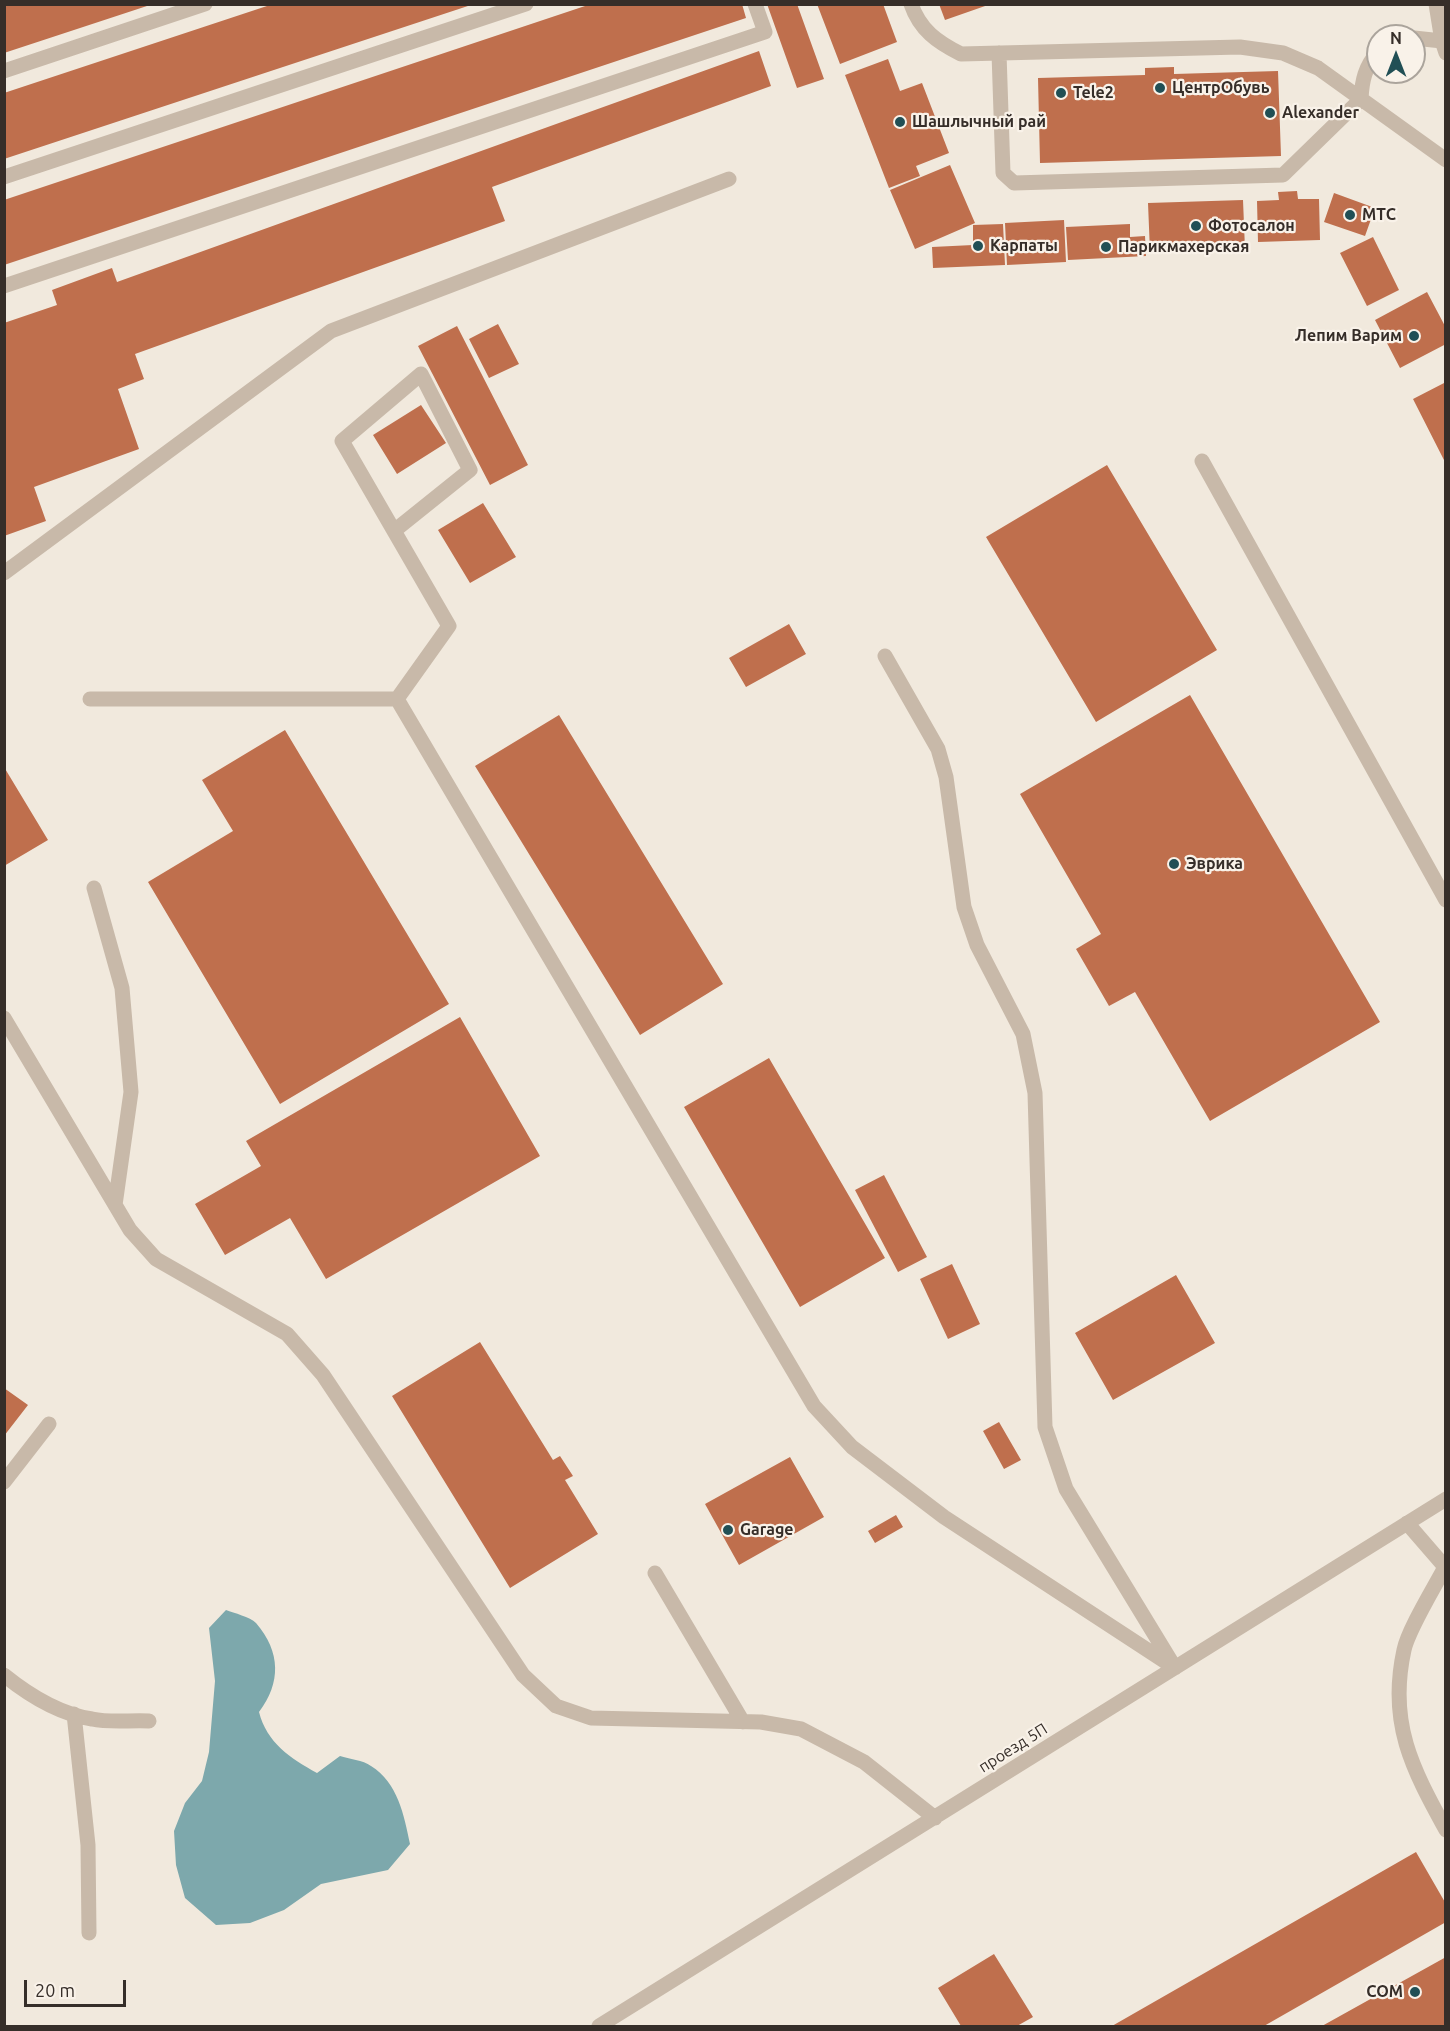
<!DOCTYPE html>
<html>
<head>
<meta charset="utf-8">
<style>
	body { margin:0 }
	#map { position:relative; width:1450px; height:2031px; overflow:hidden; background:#f1e9dd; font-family:Ubuntu,sans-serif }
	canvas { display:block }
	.frame { position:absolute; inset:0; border:6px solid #362e29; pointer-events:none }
	.north { position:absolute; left:1366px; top:24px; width:60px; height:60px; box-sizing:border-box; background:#f9f2e9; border:2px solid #aba49c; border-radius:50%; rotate:0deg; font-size:16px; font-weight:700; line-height:24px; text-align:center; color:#362e29 }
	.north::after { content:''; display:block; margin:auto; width:21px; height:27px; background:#214f55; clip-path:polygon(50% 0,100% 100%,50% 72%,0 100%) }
	.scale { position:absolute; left:24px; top:1980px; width:102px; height:27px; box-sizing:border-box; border:3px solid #362e29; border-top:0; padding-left:8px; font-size:18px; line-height:21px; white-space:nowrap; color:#362e29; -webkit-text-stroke:4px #f9f2e9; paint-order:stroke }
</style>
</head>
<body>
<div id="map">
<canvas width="1450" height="2031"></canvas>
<div class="frame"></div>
<div class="north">N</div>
<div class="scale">20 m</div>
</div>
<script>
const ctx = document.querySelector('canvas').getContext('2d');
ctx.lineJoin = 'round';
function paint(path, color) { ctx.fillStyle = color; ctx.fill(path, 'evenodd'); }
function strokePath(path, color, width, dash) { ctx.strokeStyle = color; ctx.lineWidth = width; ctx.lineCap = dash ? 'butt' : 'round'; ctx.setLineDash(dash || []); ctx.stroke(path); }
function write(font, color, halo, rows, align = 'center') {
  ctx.font = font + ' Ubuntu,sans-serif'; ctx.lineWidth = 4.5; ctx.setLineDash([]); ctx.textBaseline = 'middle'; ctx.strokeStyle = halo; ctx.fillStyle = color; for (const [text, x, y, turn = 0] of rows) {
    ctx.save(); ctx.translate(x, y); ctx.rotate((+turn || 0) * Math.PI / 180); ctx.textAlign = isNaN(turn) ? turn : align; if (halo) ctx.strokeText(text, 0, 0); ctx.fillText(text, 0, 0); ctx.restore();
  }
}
paint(new Path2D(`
	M226,1610C234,1613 250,1617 256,1623C281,1652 281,1683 259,1712C267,1743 290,1758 317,1773L340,1756C349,1759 363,1760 371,1766C398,1783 404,1815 410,1844L388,1870L321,1884L284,1910L250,1923L216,1925L185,1898L176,1865L174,1831L185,1803L202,1781L209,1752L215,1681L209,1628Z`), '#7da8ac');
paint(new Path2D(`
	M4,4H150V5L4,53Z
	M273,4L471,5L4,159V93Z
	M591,4H742L746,18L4,265V200Z
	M767,4H797L824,79L797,88Z
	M817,4H883L897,42L840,64Z
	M939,4H988V5L945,20Z
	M759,51L771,86L492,187L505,221L135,354L144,379L118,389L139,449L34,487L46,521L4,536V323L57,305L52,290L112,268L117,282Z
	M888,59L900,91L922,83L949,153L916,166L920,176L889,188L845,75Z
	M1174,67V74L1278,71L1281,156L1040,163L1038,78L1145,75V68Z
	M950,165L975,223L915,249L890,190Z
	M1297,191L1298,199H1319L1320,240L1258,242L1257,201L1279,200L1278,192Z
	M1334,193L1375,208L1365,236L1324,222Z
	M1243,200L1245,249L1150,252L1148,203Z
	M1064,220L1066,262L1007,265L1005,223Z
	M1003,224L1005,265L933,268L932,247L973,245V225Z
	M1130,224V237L1145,236L1146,256L1068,260L1066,227Z
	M1373,237L1399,290L1367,306L1340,253Z
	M1427,292L1446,328V344L1400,368L1375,320Z
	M498,324L519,364L489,378L469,339Z
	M457,326L528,465L490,485L418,346Z
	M1446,382V464L1413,399Z
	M421,405L446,443L397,474L373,435Z
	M1107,465L1217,650L1096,722L986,537Z
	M483,503L516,557L470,583L438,530Z
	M789,624L806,654L746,687L729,658Z
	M1190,695L1380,1022L1210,1121L1135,992L1109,1006L1076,949L1101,934L1020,794Z
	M559,715L723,984L640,1035L475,766Z
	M285,730L449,1004L280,1104L148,882L233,831L202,780Z
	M4,767L48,840L4,866Z
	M460,1017L540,1156L326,1279L290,1218L225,1255L195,1204L261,1166L246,1141Z
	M769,1058L885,1258L800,1307L684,1107Z
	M884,1175L927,1257L898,1272L855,1190Z
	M952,1264L980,1324L948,1339L920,1279Z
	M1176,1275L1215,1343L1113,1400L1075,1333Z
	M480,1342L553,1460L560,1456L573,1476L565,1480L598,1534L510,1588L392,1396Z
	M4,1388L28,1405L4,1436Z
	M999,1422L1021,1460L1004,1469L983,1431Z
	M790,1457L824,1517L739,1565L705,1504Z
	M896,1515L903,1527L875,1543L868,1531Z
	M1416,1852L1446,1904V1922L1264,2026H1112Z
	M994,1954L1033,2017L1017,2026H961L938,1988Z
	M1446,1957V2026H1322Z`), '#bf6f4d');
strokePath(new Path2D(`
	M911,4C920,30 937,42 961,54L1240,47L1283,53L1318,68L1446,160
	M1436,4L1442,41
	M1414,38L1442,41L1446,53
	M999,53L1003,173L1014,183L1283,175L1361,99C1362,80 1365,67 1378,52
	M4,71L205,4
	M4,177L526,4
	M4,286L765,32L755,4
	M1202,461L1446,900
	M394,531L470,470L421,374L342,441L449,626L397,699L814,1406L852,1447L944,1517L1175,1668
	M4,573L331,331L729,179
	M885,656L938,749L946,777L964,907L977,945L1023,1034L1035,1093L1045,1427L1066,1489L1172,1663
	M90,699H397
	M94,888L122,988L131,1092L115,1205
	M4,1018L130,1230L156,1259L287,1334L323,1375L523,1675L556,1706L591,1718L761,1722L801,1729L864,1762L935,1818
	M4,1482L49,1424
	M1407,1523L1446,1568
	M1445,1567C1434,1588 1408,1630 1404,1650C1388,1723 1412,1768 1446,1830
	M655,1573L743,1722
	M4,1675C30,1696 60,1714 92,1719C110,1723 130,1720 149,1721
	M74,1714L88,1845L89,1933
	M599,2026L1446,1499`), '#c8b9a9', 15);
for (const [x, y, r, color] of [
	[1160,88,6,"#214f55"],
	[1061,93,6,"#214f55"],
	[1270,113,6,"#214f55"],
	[900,122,6,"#214f55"],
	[1350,215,6,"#214f55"],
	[1196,226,6,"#214f55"],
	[978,246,6,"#214f55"],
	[1106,247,6,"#214f55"],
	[1414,336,6,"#214f55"],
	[1174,864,6,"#214f55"],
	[728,1530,6,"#214f55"],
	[1415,1992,6,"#214f55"]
]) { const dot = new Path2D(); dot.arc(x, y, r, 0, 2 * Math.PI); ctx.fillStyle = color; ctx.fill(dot); strokePath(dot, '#f9f2e9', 2); }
write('bold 16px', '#362e29', '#f9f2e9', [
	["ЦентрОбувь",1172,88],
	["Tele2",1073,93],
	["Alexander",1282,113],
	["Шашлычный рай",912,122],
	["МТС",1362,215],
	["Фотосалон",1208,226],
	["Карпаты",990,246],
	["Парикмахерская",1118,247],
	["Лепим Варим",1402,336,"right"],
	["Эврика",1186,864],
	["Garage",740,1530],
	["СОМ",1403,1992,"right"]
], 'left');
write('16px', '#362e29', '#f9f2e9', [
	["проезд 5П",1013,1748,-32]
]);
</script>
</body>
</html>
